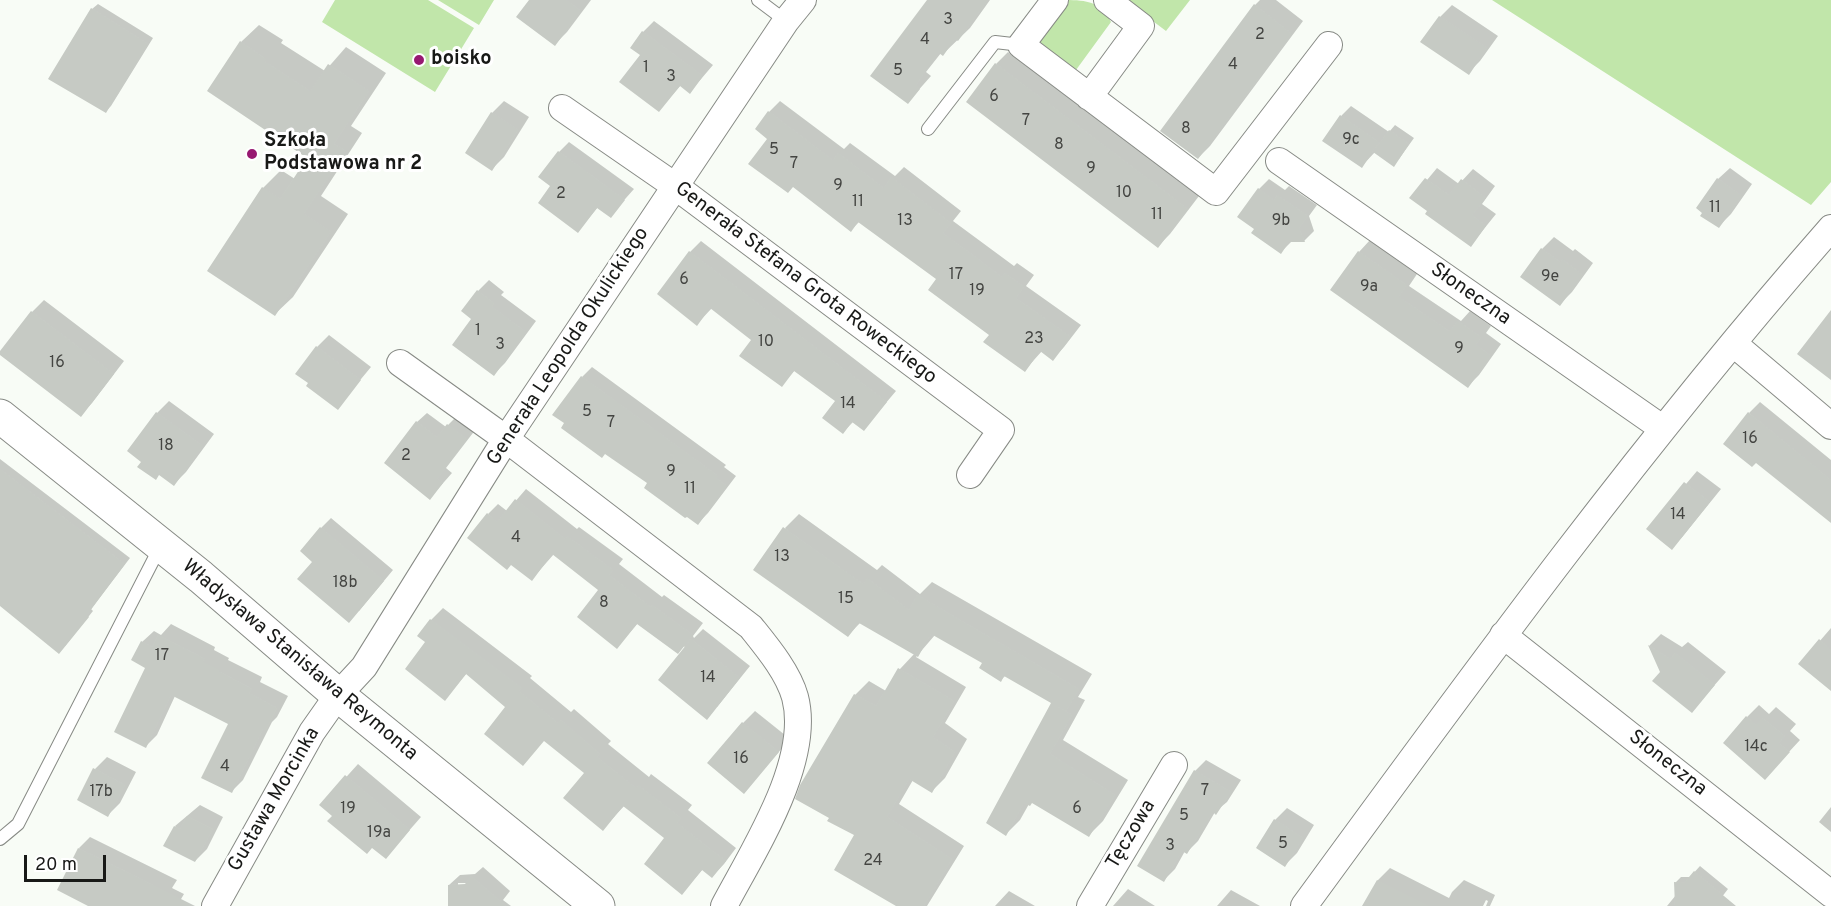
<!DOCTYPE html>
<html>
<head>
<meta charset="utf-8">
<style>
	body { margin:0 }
	#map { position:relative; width:1831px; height:906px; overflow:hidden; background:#f8fcf6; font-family:Overpass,sans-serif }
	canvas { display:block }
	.scale { position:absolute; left:24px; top:855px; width:82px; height:27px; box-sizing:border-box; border:3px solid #181917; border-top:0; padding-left:8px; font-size:18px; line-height:21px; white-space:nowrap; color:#181917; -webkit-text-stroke:4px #fff; paint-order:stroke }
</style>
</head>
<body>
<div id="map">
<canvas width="1831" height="906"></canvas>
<div class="scale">20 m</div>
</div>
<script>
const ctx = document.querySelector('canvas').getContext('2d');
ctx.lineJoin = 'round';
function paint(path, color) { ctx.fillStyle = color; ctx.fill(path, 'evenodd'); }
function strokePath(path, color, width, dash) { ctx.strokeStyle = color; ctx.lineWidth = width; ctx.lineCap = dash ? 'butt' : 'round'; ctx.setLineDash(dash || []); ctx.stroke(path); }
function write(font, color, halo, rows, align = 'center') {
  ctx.font = font + ' Overpass,sans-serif'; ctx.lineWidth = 6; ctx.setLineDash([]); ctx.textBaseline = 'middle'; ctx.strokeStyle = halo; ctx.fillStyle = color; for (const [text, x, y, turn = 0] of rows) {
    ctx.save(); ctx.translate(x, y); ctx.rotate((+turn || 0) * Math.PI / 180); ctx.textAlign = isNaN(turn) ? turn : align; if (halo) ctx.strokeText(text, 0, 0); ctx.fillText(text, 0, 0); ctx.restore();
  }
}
paint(new Path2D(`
	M335,0H428L474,28L435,92L322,22Z
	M438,0H494L479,25Z
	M1066,0C1086,0 1102,2 1111,22L1076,70L1070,71L1036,44Z
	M1125,0H1190L1166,31Z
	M1492,0H1831V182L1811,205Z`), '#c1e6aa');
paint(new Path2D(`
	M530,0H591L567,32L555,44Z
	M928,0H990L970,28L943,54L941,53L926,72L931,76L908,102Z
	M1260,0H1276L1303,21L1210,146L1198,158L1255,5Z
	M98,4L153,38L111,106L106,111L92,9Z
	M1452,5L1498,36L1480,61L1468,73L1440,17Z
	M654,21L713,65L690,92L681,85L659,110L642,55L643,32Z
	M259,25L283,40L281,43L325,71L346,47L386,73L351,126L362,133L321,196L348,214L293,297L275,314L209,271L263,188L281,170L295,179L310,157L241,42Z
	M1008,52L1199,196L1170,234L1158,246L996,64Z
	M504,101L529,117L504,157L492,169V113Z
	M780,101L844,149L850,143L895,176L904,167L961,211L953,221L1014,266L1017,263L1034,275L1026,286L1081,325L1064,347L1053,359L1042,351L1025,370L938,279L860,221L851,230L769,138V112Z
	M1351,106L1389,132L1395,125L1414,138L1399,159L1375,152L1362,166L1324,140L1342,115Z
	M569,142L634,189L610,216L598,207L578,231L559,152Z
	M1437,168L1459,184L1473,169L1495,186L1482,204L1496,214L1471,245L1412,198Z
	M1730,168L1752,184L1731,214L1719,226L1718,179Z
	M1269,179L1285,190L1289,186L1317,205L1309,216L1314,231L1304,241H1292L1281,252L1256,228L1259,189Z
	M1554,237L1573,251L1575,249L1593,263L1572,292L1560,304L1542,249Z
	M1370,240L1417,274L1409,286L1461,321L1470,311L1491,326L1486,333L1501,344L1479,375L1468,386L1359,252Z
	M701,241L896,391L864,429L854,421L843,432L837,401L795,370L782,385L753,340L712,308L697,324L659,294L690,252Z
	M489,280L504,292L501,295L536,321L505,363L494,374L473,319L478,291Z
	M44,300L124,361L92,403L80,415L0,353L32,312Z
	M329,335L371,367L337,408L317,347Z
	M592,367L726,465L724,467L736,476L708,513L698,523L649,482L582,377Z
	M169,401L214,434L186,472L174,484L143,461L157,413Z
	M1760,402L1831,460V506L1749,413Z
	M427,413L446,427L458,415L476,429L446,468L452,473L430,498L417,422Z
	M0,459L130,558L91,609L93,611L65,646L0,604Z
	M1697,471L1721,489L1683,536L1672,548L1648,529Z
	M526,489L577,529L579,527L623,559L619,564L662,597L664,595L703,623L693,636L694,638L703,629L750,666L717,707L684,646L678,652L638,623L617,647L600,590L554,554L532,579L488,514L498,504L507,511Z
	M799,514L877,570L882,565L920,594L932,582L1092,674L1078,697L1085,700L1063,740L1128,780L1103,821L1089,835L1033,801L1029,804L1020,820L1006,834L1053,702L1006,675L1001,680L984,663L935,635L916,657L966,687L945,723L967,739L945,778L932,791L913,780L899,804L964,846L927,906H900L856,834L831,818L802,786L855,695L869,681L886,691L900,669L915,653L861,622L848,635L785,528Z
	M331,518L393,570L359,611L314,561L321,528Z
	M443,608L532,676L530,678L571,712L574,709L611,741L608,744L649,777L651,774L692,805L688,810L736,848L724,864L712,876L703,869L682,893L666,838L625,805L603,829L586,772L467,673L445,699L427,642L431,620Z
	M171,624L215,647L214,650L229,658L228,660L262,677L260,682L288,696L277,717L272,722L243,780L232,791L230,724L175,696L157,735L146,746L147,667L142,642L154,631L161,635Z
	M1831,628V674L1800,664Z
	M1661,634L1682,647L1688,642L1726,672L1692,711L1661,672L1649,646Z
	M1759,705L1769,714L1776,707L1796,724L1790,731L1800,740L1765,778L1747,717Z
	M755,711L790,739L744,792L743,723Z
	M107,757L136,772L120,803L108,815L95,769Z
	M1206,760L1241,780L1227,802L1215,812L1198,841L1187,852L1185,851L1175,869L1164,880L1195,771Z
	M358,764L421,817L386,857L321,805Z
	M200,805L223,817L207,849L195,861L175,826Z
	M1831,807V832L1819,822Z
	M1287,808L1314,825L1297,853L1285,865L1275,820Z
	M90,837L177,880L172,888L184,894L177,906H103L79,848Z
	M1700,866L1728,889L1715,906H1667L1676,895L1675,883L1681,877H1690Z
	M483,867L510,891L503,900L511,906H450L449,885L460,875L475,874ZM458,883H472L458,886Z
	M1390,868L1449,898L1452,892L1464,880L1495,895L1490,906H1486L1488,901L1486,900L1483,906H1364L1378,880Z
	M1128,889L1155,906H1113Z
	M1231,890L1260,906H1217Z
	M1009,891L1035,906H995Z`), '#0003');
paint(new Path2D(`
	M529,0H566L581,11L555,46L516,17Z
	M927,0H988L958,41L955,39L943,56L939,53L927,69L916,85L920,89L908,104L870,76Z
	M1254,4L1292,34L1198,159L1160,131Z
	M91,8L148,44L106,113L48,79Z
	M1439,16L1487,48L1469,75L1420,42Z
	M642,31L703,76L690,94L680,86L659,112L619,82L640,55L630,48Z
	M240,41L266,59L264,61L310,91L328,64L369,91L334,144L346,151L304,214L331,232L275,316L207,271L262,187L280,199L307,158L207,91Z
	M995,63L1188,209L1158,248L966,102Z
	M768,111L833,160L838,153L884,188L891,177L951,223L943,233L1002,277L1005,273L1024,287L1016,298L1071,337L1053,361L1040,351L1025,372L983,342L989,335L928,290L936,279L858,222L851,232L793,187L788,193L748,164L767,139L755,129Z
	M491,112L518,130L492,171L465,153Z
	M1340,115L1379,142L1362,168L1322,141Z
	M1389,130L1409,144L1394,167L1373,152Z
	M558,151L625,200L611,218L597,208L578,233L538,203L550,186L538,177Z
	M1425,178L1449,195L1461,179L1486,198L1472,215L1486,226L1471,247L1425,214L1427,211L1409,198Z
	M1717,178L1742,196L1719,228L1700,216L1702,213L1696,208Z
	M1258,188L1274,200L1277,195L1308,216L1299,228L1305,242H1289L1281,254L1251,233L1254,229L1237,217Z
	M1541,248L1560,262L1562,259L1583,275L1560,306L1520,277Z
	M689,251L887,402L864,431L852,422L843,434L822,418L835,401L794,371L782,387L739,356L751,340L710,308L697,326L657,294Z
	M1358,251L1407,285L1399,297L1449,331L1458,321L1481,337L1476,345L1491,356L1468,388L1330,290Z
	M477,290L494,303L492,307L526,332L494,376L452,345L471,319L461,311Z
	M1831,310V380L1797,354Z
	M31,311L114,374L81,417L0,355V351Z
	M316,346L361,380L338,410L306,386L308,383L295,374Z
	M581,376L718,476L716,478L727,486L698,525L687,517L685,518L644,488L647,483L605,454L602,458L561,428L564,423L552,415Z
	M156,412L203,446L174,486L159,475L156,480L137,467L141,462L127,451Z
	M1748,412L1831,480V523L1756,463L1752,467L1723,444Z
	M416,421L437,437L447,424L467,439L437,479L443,483L430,500L384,463Z
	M0,469L125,564L87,615L89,617L59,654L0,606Z
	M1684,482L1710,502L1672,550L1646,529Z
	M515,499L565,539L567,536L613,570L609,575L651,607L652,605L693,635L678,654L637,624L617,649L577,617L598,590L552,554L532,581L511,565L507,570L467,538L487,513L497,522Z
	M320,527L384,581L349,623L297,579L312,562L300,551Z
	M783,527L863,584L867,578L909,610L917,595L1079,689L1066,711L1054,705L1072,715L1050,754L1115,795L1089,837L1032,803L1030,806L1024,803L1006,836L986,823L1051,703L1004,676L1001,682L979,668L982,663L931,634L918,657L859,623L848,637L753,570Z
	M430,619L522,688L519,691L558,723L561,720L600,754L597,757L636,788L638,785L681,818L677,823L726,861L712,878L702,870L682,895L644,864L664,838L623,806L603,831L563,798L584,773L544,741L523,766L484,734L505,707L466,674L445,701L405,669L425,642L417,636Z
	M158,635L205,659L203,662L219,670L218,671L252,689L249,693L277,708L266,730L263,729L232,793L201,778L228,724L171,695L146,748L114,732L145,668L131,660L141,641L152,647Z
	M691,639L740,678L707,720L658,680Z
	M1819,639L1831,650V691L1798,664Z
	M1648,645L1670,659L1675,653L1715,685L1692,713L1652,681L1660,672Z
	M898,668L954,701L933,737L955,752L932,793L909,779L887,817L952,859L924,906H896L834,870L854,835L827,821L829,818L795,799L800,785L854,694L876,706Z
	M1746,716L1756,725L1763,718L1785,736L1779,743L1790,752L1765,780L1723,743Z
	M742,722L779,752L744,794L707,763Z
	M93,768L125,785L108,817L77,800Z
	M1194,770L1231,792L1216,815L1213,812L1187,854L1182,851L1164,882L1137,866Z
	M345,775L410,830L386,859L372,848L367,854L327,821L332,816L319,805Z
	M187,816L213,829L195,862L163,846L174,826L180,829Z
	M1274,819L1303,838L1285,867L1256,848Z
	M78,848L153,885L195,906H88L57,890Z
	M1694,871L1736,906H1675L1674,882L1684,883Z
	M471,876L506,906H448V885L465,884Z
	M1377,880L1429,906H1362Z`), '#c6cac4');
const lane = new Path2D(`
	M758,0L786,21
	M928,129L995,42L1021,45
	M0,839L18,824L160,547`);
const street = new Path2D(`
	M1055,0L1021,45L1216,192L1329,45
	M1089,97L1141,26L1107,0
	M562,108L675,186L1001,430L970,475
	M1279,161L1662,428
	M1734,344L1831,426
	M400,363L506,439L751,627C767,647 788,672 795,697C812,761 753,851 724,906
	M1503,635L1831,894
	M215,906L312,732L338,695L364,667L506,439L786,21L803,0
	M1090,906L1174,765
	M1304,906C1473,675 1642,443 1831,228`);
const secondary = new Path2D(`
	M0,416L201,577L338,695L598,906`);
strokePath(lane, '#878a85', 14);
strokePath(street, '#878a85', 28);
strokePath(secondary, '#878a85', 35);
strokePath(lane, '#fff', 12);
strokePath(street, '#fff', 26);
strokePath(secondary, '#fff', 33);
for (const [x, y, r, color] of [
	[419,60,6,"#971971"],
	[252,154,6,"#971971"]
]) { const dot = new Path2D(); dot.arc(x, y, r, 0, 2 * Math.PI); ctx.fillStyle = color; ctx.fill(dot); strokePath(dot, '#fff', 2); }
write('16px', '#444542', null, [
	["3",948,21],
	["2",1260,36],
	["4",925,41],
	["4",1233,66],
	["1",646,69],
	["5",898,72],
	["3",671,78],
	["6",994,98],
	["7",1026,122],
	["8",1186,130],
	["9c",1351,141],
	["8",1059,146],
	["5",774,151],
	["7",794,165],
	["9",1091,170],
	["9",838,187],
	["10",1124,194],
	["2",561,195],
	["11",858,203],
	["11",1715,209],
	["11",1157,216],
	["13",905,222],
	["9b",1281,222],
	["17",956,276],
	["9e",1550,278],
	["6",684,281],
	["9a",1369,288],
	["19",977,292],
	["1",478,332],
	["23",1034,340],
	["10",766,343],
	["3",500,346],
	["9",1459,350],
	["16",57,364],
	["14",848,405],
	["5",587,413],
	["7",611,424],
	["16",1750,440],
	["18",166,447],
	["2",406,457],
	["9",671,473],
	["11",690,490],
	["14",1678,516],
	["4",516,539],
	["13",782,558],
	["18b",345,584],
	["15",846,600],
	["8",604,604],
	["17",162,657],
	["14",708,679],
	["14c",1756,748],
	["16",741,760],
	["4",225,768],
	["7",1205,792],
	["17b",101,793],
	["19",348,810],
	["6",1077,810],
	["5",1184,817],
	["19a",379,834],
	["5",1283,845],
	["3",1170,847],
	["24",873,862]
]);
write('bold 20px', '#181917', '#fff', [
	["boisko",431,60],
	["Szkoła",264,142],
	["Podstawowa nr 2",264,165]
], 'left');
write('20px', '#181917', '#fff', [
	["Generała Stefana Grota Roweckiego",805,284,37],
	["Słoneczna",1470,295,35],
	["Generała Leopolda Okulickiego",569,347,-57],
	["Władysława Stanisława Reymonta",299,661,40],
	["Słoneczna",1667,764,38],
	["Gustawa Morcinka",275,800,-60],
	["Tęczowa",1132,835,-59]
]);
</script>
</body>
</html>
